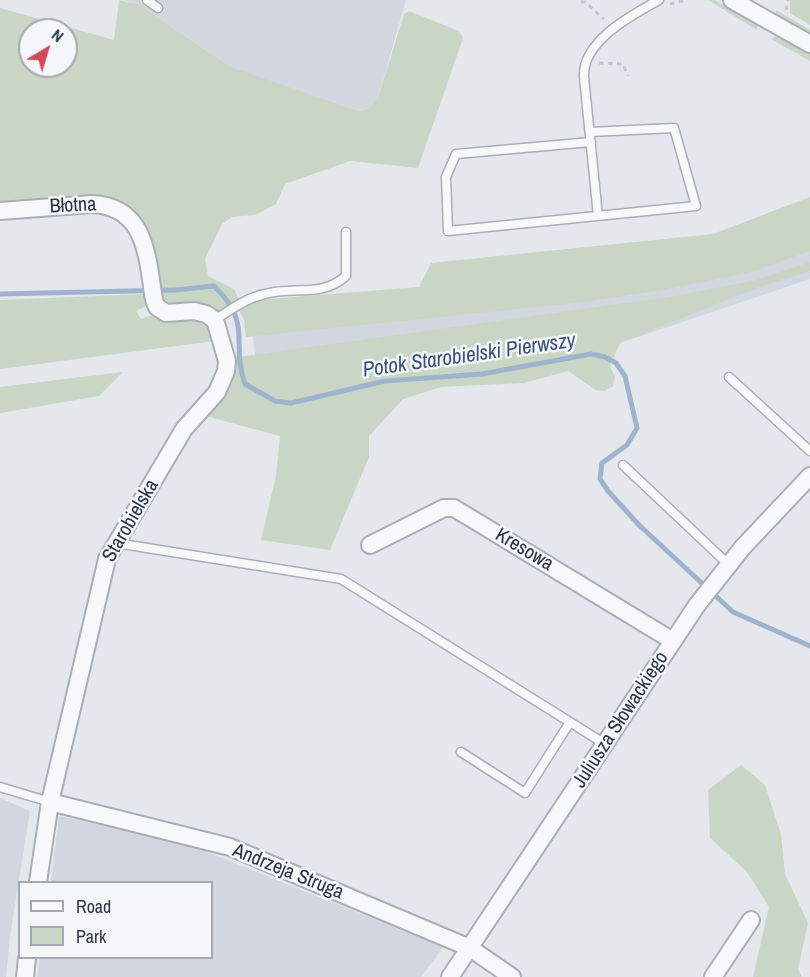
<!DOCTYPE html>
<html>
<head>
<meta charset="utf-8">
<style>
	body { margin:0 }
	#map { position:relative; width:810px; height:977px; overflow:hidden; background:#e4e7ec; font-family:"Archivo Narrow",sans-serif }
	canvas { display:block }
	.legend { position:absolute; left:18px; top:881px; width:195px; height:78px; box-sizing:border-box; background:#f4f6f9; border:2px solid #a4a8b1; margin:0; padding:8px 10px; list-style:none; font-size:18px; color:#2b3445 }
	.legend li { display:flex; align-items:center; gap:12px; height:30px }
	.legend b { width:30px; border:2px solid #a4a8b1 }
	.north { position:absolute; left:18px; top:18px; width:60px; height:60px; box-sizing:border-box; background:#f4f6f9; border:2px solid #a4a8b1; border-radius:50%; rotate:38deg; font-size:16px; font-weight:700; line-height:24px; text-align:center; color:#2b3445 }
	.north::after { content:''; display:block; margin:auto; width:21px; height:27px; background:#d1495b; clip-path:polygon(50% 0,100% 100%,50% 72%,0 100%) }
</style>
</head>
<body>
<div id="map">
<canvas width="810" height="977"></canvas>
<ul class="legend">
<li><b style="height:8px;background:#f7f8fa"></b>Road</li>
<li><b style="height:16px;background:#c9d6c5"></b>Park</li>
</ul>
<div class="north">N</div>
</div>
<script>
const ctx = document.querySelector('canvas').getContext('2d');
ctx.lineJoin = 'round';
function paint(path, color) { ctx.fillStyle = color; ctx.fill(path, 'evenodd'); }
function strokePath(path, color, width, dash) { ctx.strokeStyle = color; ctx.lineWidth = width; ctx.lineCap = dash ? 'butt' : 'round'; ctx.setLineDash(dash || []); ctx.stroke(path); }
function write(font, color, halo, rows, align = 'center') {
  ctx.font = font + ' "Archivo Narrow",sans-serif'; ctx.lineWidth = 5; ctx.setLineDash([]); ctx.textBaseline = 'middle'; ctx.strokeStyle = halo; ctx.fillStyle = color; for (const [text, x, y, turn = 0] of rows) {
    ctx.save(); ctx.translate(x, y); ctx.rotate((+turn || 0) * Math.PI / 180); ctx.textAlign = isNaN(turn) ? turn : align; if (halo) ctx.strokeText(text, 0, 0); ctx.fillText(text, 0, 0); ctx.restore();
  }
}
paint(new Path2D(`
	M123,0H406L378,98L370,108L359,111L229,66L138,4Z
	M810,229V279L629,340L258,379L250,312Z
	M0,798L30,811L10,936L6,977H0Z
	M59,816L180,841L443,947L421,977H37L40,958H212V882H51Z`), '#d2d6de');
paint(new Path2D(`
	M119,0L138,4L229,66L359,111L370,108L378,98L404,14L409,11L459,31L463,38L418,168L350,161L285,184L276,204L255,215L232,217L222,224L205,259L208,276L234,289L239,300L219,312C200,303 183,310 168,304C153,297 134,228 127,210L0,208V8L114,40ZM30,30H66V66H30Z
	M708,0H715L757,24V30Z
	M790,0H810V25L790,13Z
	M776,10L810,30V34L776,15Z
	M776,36L810,54V61L771,39Z
	M810,197V251L751,272L668,289L585,302L246,337L244,319L238,310L257,300L419,287L431,263L713,234Z
	M810,262V271L759,287L620,343L610,366L615,377L613,386L605,391L596,390L568,371L524,383L441,387L403,399L369,436V457L330,550L261,540L276,476L280,436L202,415L231,358L670,297L756,280Z
	M146,294L148,305L136,311L141,319L152,315L164,321L204,319L209,324L215,341L0,369V300Z
	M123,372L99,396L0,413V387Z
	M741,765L765,785L781,834L785,874L808,923L798,969L802,977H753L769,907L747,872L710,838L708,790Z`), '#c9d6c5');
strokePath(new Path2D(`
	M0,294L175,290L214,286C254,325 230,341 245,384L275,401L291,403L385,381L482,374L591,354L605,357L616,363L625,376L637,428L627,445L602,463L600,479L608,491L639,525L733,612L810,646`), '#9fb4cc', 5);
const lane = new Path2D(`
	M147,0L158,8
	M590,132L674,128L696,206L448,231L446,177L456,154L591,142
	M598,216L584,77C582,41 632,15 659,0
	M215,320C230,310 246,298 265,294C294,286 321,298 346,276V232
	M729,377L810,451
	M623,465L728,564
	M116,543L341,579L605,744
	M461,752L525,793L570,722
	M0,787L50,802`);
const street = new Path2D(`
	M732,0L810,44
	M0,211L92,204C137,206 146,241 151,280C153,289 152,299 157,307L166,313L194,311L206,314L215,320L227,361L226,371L217,392L184,429L107,559L50,802L38,882
	M370,545L444,508H454L673,641
	M50,802L230,847L470,948L512,977
	M25,977L27,958
	M450,977L697,605L743,547L810,476
	M713,977L751,920`);
strokePath(lane, '#a9aeb7', 11);
strokePath(street, '#a9aeb7', 20);
strokePath(new Path2D(`
	M581,2H585L604,19
	M670,4L685,0
	M786,10L788,0
	M599,63L623,64L628,76`), '#c2c5cb', 3, [4.5, 4.5]);
strokePath(lane, '#f7f8fa', 8);
strokePath(street, '#f7f8fa', 16);
write('20px', '#2b3445', '#f4f6f9', [
	["Błotna",73,206,-3],
	["Starobielska",131,521,-60],
	["Kresowa",524,550,31],
	["Juliusza Słowackiego",621,720,-57],
	["Andrzeja Struga",288,872,22]
]);
write('italic 21px', '#34527a', '#f4f6f9', [
	["Potok Starobielski Pierwszy",469,356,-8]
]);
</script>
</body>
</html>
